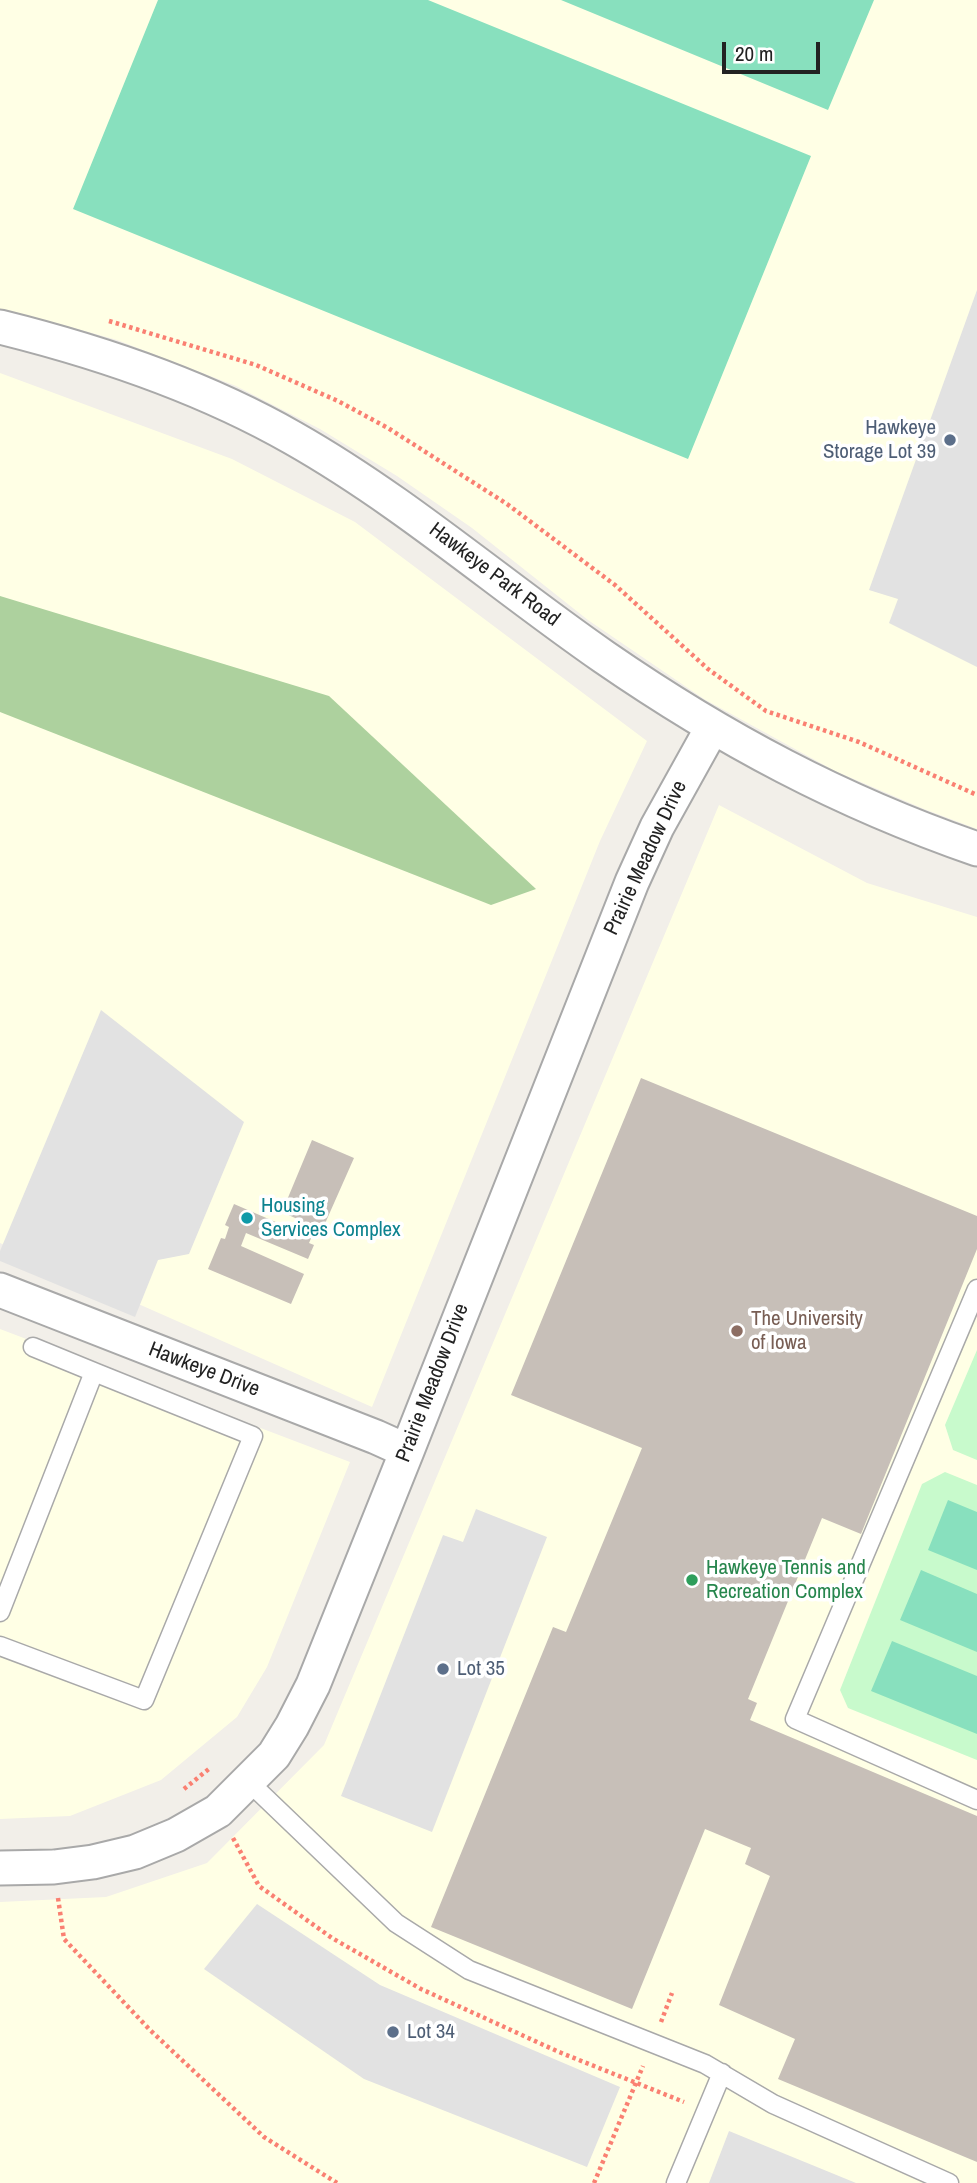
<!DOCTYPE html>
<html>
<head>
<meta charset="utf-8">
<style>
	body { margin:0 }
	#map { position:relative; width:977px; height:2183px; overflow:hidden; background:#f2efe9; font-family:"Archivo Narrow",sans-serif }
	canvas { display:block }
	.scale { position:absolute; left:722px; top:42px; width:98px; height:32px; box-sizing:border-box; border:4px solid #222; border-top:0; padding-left:9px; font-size:21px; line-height:24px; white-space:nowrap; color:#222; -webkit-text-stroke:5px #fff; paint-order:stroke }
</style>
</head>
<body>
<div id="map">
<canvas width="977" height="2183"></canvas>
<div class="scale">20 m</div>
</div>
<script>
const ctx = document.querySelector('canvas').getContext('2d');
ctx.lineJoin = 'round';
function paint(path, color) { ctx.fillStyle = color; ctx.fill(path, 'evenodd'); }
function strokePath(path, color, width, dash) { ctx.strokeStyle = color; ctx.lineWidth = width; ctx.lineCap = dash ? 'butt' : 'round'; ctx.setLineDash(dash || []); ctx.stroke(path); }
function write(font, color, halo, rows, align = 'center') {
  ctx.font = font + ' "Archivo Narrow",sans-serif'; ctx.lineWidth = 7; ctx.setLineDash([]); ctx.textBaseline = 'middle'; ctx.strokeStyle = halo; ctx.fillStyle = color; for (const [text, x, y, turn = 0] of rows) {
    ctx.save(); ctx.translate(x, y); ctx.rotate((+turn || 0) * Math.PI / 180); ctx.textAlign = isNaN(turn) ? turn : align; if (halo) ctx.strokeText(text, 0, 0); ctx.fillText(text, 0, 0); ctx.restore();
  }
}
paint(new Path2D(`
	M0,0H977V829L924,809L835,771L704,699L588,620L472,528L397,476L320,429L236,386L117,340L45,320L0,311Z
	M0,373L232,459L355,522L647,741L600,841L372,1407L0,1243Z
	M719,805L867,883L977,917V2183H0V1902L106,1897L207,1863L324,1745Z
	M0,1329L350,1462L267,1667L237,1717L161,1780L70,1816L0,1819Z`), '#ffffe5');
paint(new Path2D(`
	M0,596L329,696L536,889L491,905L0,712Z`), '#add19e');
paint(new Path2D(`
	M977,1350V1460L953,1450L945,1425Z
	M945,1472L977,1485V1760L848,1708L840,1690L922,1484Z`), '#c8facc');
paint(new Path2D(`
	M158,0H428L811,156L688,459L73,209Z
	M561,0H874L828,110Z
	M948,1500L977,1512V1570L928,1550Z
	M921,1570L977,1594V1652L900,1620Z
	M892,1641L977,1676V1734L871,1691Z`), '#88e0be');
paint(new Path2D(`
	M977,290V667L889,623L898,599L869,590Z
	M101,1010L244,1122L189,1254L158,1260L135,1317L0,1261V1251Z
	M476,1509L547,1537L432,1832L341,1796L443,1535L463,1542Z
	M257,1904L380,1985L620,2087L587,2167L364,2079L204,1969Z
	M729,2131L856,2183H709Z`), '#e2e2e2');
paint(new Path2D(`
	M641,1078L977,1216V1249L861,1534L822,1518L748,1699L757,1703L750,1720L977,1816V2162L778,2079L795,2039L719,2005L770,1876L745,1864L751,1848L705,1829L632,2009L431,1927L553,1627L566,1632L642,1448L511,1395Z
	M312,1140L354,1158L323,1228L317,1225L309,1243L314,1245L308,1259L246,1233L241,1246L304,1274L291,1304L208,1269L221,1238L225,1239L229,1227L225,1225L234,1204L301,1233L306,1223L282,1212Z`), '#c7bfb8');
const service = new Path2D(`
	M977,1289L795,1719L977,1800
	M33,1347L94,1372
	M0,1612L94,1372L253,1436L144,1700L0,1646
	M249,1782L396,1923L469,1970L705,2064L773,2104L949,2183
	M676,2183L722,2073`);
const minor = new Path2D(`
	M0,327C101,352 202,386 293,438C404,501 500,585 604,657C723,739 841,802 977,849
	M0,1290L376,1437L407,1451
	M0,1868L54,1867L93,1862L135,1852L176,1835L218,1811L274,1755L292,1726L313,1685L407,1451L632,882L657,827L712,728`);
strokePath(service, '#a9a9a9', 21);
strokePath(minor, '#a9a9a9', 37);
strokePath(new Path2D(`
	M109,321L256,365L338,401L388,428L507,504L615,585L708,669L766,711L859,742L977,795
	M184,1789L210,1768
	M233,1838L259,1886L332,1938L421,1989L559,2052L684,2102
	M58,1898L64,1939L150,2030L264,2137L337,2183
	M661,2022L672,1993
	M594,2183L643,2066`), '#fa8072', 4.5, [3.5, 3.5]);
strokePath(service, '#fff', 18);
strokePath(minor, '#fff', 33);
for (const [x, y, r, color] of [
	[950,440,7,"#5c6f8a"],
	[247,1218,7,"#0f9aa8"],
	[737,1331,7,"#8d6e63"],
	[692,1580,7,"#2e9e5b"],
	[443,1669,7,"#5c6f8a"],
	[393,2032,7,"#5c6f8a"]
]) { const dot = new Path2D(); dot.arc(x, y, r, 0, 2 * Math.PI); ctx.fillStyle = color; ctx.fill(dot); strokePath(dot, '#fff', 2.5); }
write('21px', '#4e5e75', '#fff', [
	["Hawkeye",936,428,"right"],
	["Storage Lot 39",936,452,"right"],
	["Lot 35",457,1669],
	["Lot 34",407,2032]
], 'left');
write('21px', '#222', '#fff', [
	["Hawkeye Park Road",494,575,37],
	["Prairie Meadow Drive",646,858,-65],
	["Hawkeye Drive",204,1370,21],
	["Prairie Meadow Drive",433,1383,-69]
]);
write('21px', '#0d838f', '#fff', [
	["Housing",261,1206],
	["Services Complex",261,1230]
], 'left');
write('21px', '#785e54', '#fff', [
	["The University",751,1319],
	["of Iowa",751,1343]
], 'left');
write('21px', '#27864d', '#fff', [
	["Hawkeye Tennis and",706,1568],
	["Recreation Complex",706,1592]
], 'left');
</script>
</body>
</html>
